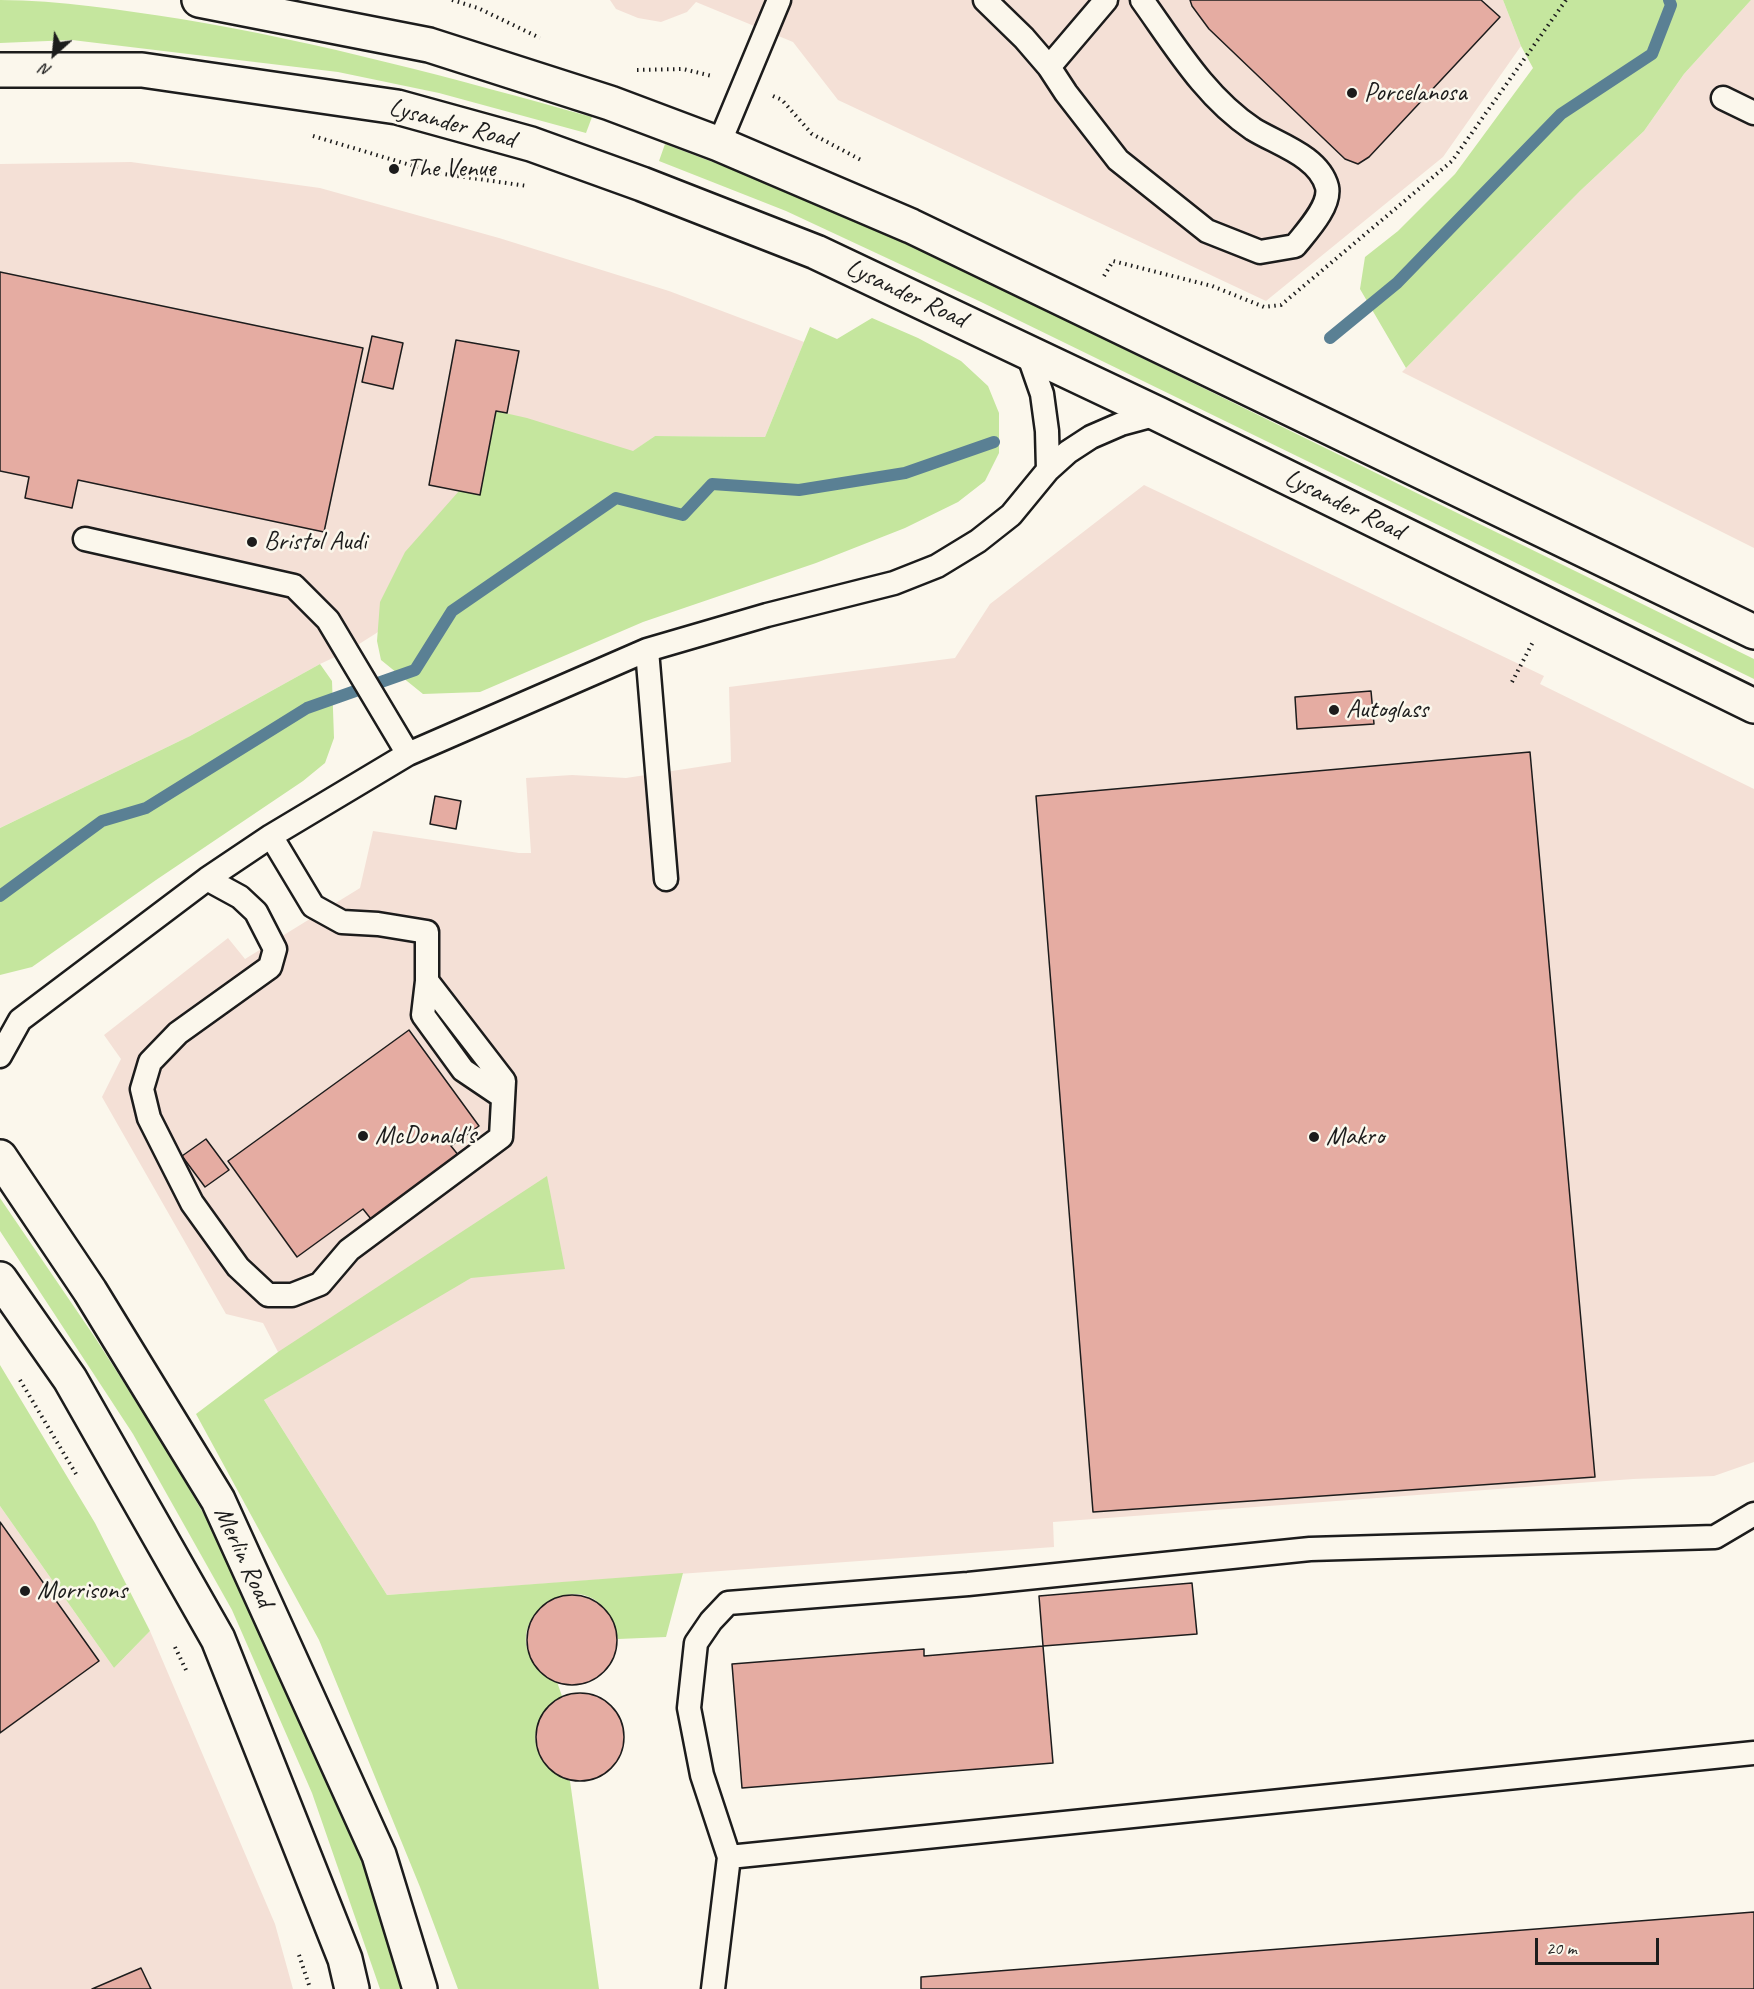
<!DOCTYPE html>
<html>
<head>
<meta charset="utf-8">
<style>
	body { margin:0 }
	#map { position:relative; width:1754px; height:1989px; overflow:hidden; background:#fbf7ec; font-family:Caveat,sans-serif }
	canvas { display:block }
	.north { position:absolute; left:24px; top:24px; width:60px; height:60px; -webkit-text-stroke:4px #fbf7ec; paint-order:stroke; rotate:207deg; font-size:16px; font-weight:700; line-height:24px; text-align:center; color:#1c1c1c }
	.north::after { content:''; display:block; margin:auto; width:21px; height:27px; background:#1c1c1c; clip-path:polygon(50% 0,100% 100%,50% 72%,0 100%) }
	.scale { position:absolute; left:1535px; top:1938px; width:124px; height:27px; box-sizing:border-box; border:3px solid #1c1c1c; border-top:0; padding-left:8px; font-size:18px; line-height:21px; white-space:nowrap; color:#1c1c1c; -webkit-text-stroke:4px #fbf7ec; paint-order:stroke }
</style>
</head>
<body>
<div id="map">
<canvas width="1754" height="1989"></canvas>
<div class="north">N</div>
<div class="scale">20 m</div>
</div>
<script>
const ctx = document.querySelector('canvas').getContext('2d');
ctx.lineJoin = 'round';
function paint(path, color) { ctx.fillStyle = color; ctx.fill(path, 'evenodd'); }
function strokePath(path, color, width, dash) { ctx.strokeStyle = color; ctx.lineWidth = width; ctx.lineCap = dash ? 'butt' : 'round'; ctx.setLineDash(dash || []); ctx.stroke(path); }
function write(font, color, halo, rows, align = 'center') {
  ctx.font = font + ' Caveat,sans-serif'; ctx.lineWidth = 5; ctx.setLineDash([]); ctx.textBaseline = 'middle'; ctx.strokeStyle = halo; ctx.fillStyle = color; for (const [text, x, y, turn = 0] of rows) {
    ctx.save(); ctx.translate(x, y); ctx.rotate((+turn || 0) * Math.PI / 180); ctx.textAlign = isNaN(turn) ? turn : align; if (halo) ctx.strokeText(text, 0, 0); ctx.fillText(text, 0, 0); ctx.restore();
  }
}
paint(new Path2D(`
	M610,0H1503L1521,46L1443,157L1266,301L838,100L793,42L696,2L687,12L661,22L638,18L616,9Z
	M1751,0H1754V548L1402,372L1580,191L1644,131L1684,74Z
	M131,162L320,188L499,238L669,291L804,342L765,437L655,436L375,634L348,651L320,664L190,736L0,828V164Z
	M1144,485L1544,676L1540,684L1754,789V1462L1714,1476L1633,1479L1053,1522L1054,1547L387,1595L264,1400L297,1380L278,1352L263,1323L226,1314L102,1097L121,1059L104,1035L228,938L245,959L360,888L373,831L519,853H531L526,778L572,775L626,778L731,762L729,687L955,658L990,604Z
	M0,1506L114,1668L150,1631L275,1924L293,1989H0Z`), '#f4e0d6');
paint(new Path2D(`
	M0,0C61,0 120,10 181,19C320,42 456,79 592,117L586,133L439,93L338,72L72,40L0,43Z
	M1503,0H1751L1684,74L1644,131L1580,191L1406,368L1360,289L1365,257L1398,231L1455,174L1533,68L1521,46Z
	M665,144L771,184L866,225L996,286L1754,659V679L979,301L786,211L659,161Z
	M872,318L918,338L961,361L988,386L999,413V453L985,481L958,502L905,528L816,563L643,622L480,692L423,694L381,660L377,641L380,602L405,552L459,491L480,495L496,411L527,418L633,451L655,436L765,437L810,327L837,339Z
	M320,664L332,681L334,738L325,763L303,781L156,880L32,967L0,975V828L190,736Z
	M547,1176L565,1269L471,1278L264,1400L387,1595L683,1573L666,1637L618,1639C596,1538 468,1632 557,1682L562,1696C523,1721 528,1764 570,1781L599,1989H458L420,1887L319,1640L196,1414L278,1352Z
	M0,1198L96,1339L158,1436L219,1540L280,1666L358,1848L401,1989H380L312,1793L232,1610L133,1434L0,1231Z
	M0,1365L95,1523L150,1631L114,1668L0,1506Z`), '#c5e69e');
strokePath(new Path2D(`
	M1330,338L1397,283L1561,114L1652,54L1671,5L1669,0
	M0,896L102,821L146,808L307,708L415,670L452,611L616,498L683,515L712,484L799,490L905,473L994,442`), '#5a8094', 12);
const building = new Path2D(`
	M1190,0H1481L1500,17L1369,157L1358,164L1345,159L1209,29L1192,6Z
	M0,272L363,348L324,532L78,480L72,508L25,498L29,477L0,471Z
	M372,336L403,343L393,389L362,382Z
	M456,340L519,351L507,413L496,411L480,495L429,485Z
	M1371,691L1374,724L1297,729L1295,697Z
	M1530,752L1595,1477L1093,1512L1036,796Z
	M435,796L461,801L456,829L430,824Z
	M409,1030L479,1126L451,1146L459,1156L371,1219L363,1209L297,1257L228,1161Z
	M206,1139L229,1170L205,1187L182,1156Z
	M0,1522L99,1661L0,1733Z
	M1192,1583L1197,1634L1043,1646L1039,1596Z
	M527 1640a45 45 0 1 1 90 0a45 45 0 1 1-90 0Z
	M1043,1646L1053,1763L742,1788L732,1664L924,1649V1656Z
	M536 1737a44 44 0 1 1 88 0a44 44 0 1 1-88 0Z
	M1754,1912V1989H921V1977Z
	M141,1968L151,1989H92Z`);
paint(building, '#e5aca2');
strokePath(building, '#1c1c1c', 1.5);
const lane = new Path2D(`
	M985,0L1024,38L1049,67L1066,93L1118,160L1207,231L1260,252L1295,246C1306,232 1331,206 1327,187C1319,156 1277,144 1253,129C1205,97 1175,46 1142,0
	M1049,67L1106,0
	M1723,98L1754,113
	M719,144L779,0
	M1027,351L1042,394L1047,431L1048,470
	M85,539L294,586L328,620L408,754
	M647,650L666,879
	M207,879L240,897L256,912L275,949L270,967L178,1033L150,1062L142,1089L149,1118L192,1203L238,1267L268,1295H292L320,1284L349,1250L501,1137L504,1081L427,981V932L378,924L342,922L313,906L271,836
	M427,981L423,1015L463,1070L503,1097
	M0,1056L20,1020L207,879L271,836L408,754L647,650L767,615L894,583L937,566L978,541L1011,515L1048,470L1068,452L1091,437L1121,424L1158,414
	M729,1857L702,1775L689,1708L696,1643L711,1621L728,1603L968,1584L1310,1549L1715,1537L1754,1514
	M713,1989L729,1857L1754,1753`);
const secondary = new Path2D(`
	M199,0L429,45L610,103L719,144L911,226L1754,632
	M0,70H142L397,107L531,144L642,184L816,252L1158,414L1754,706
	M0,1157L90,1291L218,1500L379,1855L420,1989
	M0,1279L70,1379L218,1639L345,1959L352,1989`);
strokePath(lane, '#1c1c1c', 27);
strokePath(secondary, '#1c1c1c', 38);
strokePath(new Path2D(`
	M452,0L478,8L540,38
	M637,70L683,69L712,76
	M773,96L782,100L812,134L863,161
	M313,136L437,173L527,186
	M1104,276L1113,261L1212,286L1264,307L1281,305L1452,161L1566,0
	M1512,682L1534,640
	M20,1380L76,1474
	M175,1647L186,1670
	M299,1955L309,1985`), '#1c1c1c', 4, [1.5, 4.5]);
strokePath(lane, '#fbf7ec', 22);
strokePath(secondary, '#fbf7ec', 33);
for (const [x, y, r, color] of [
	[1352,93,6,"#1c1c1c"],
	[394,169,6,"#1c1c1c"],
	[252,542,6,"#1c1c1c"],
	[1334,710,6,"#1c1c1c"],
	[363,1136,6,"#1c1c1c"],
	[1314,1137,6,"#1c1c1c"],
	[25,1591,6,"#1c1c1c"]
]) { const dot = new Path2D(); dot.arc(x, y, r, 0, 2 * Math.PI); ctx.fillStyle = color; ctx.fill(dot); strokePath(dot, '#fbf7ec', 2); }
write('26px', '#1c1c1c', '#fbf7ec', [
	["Porcelanosa",1364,93],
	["The Venue",406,169],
	["Bristol Audi",264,542],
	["Autoglass",1346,710],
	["McDonald's",375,1136],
	["Makro",1326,1137],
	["Morrisons",37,1591]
], 'left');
write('26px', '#1c1c1c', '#fbf7ec', [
	["Lysander Road",452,124,15],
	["Lysander Road",906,294,25],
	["Lysander Road",1344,505,26],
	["Merlin Road",243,1557,65]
]);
</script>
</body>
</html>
